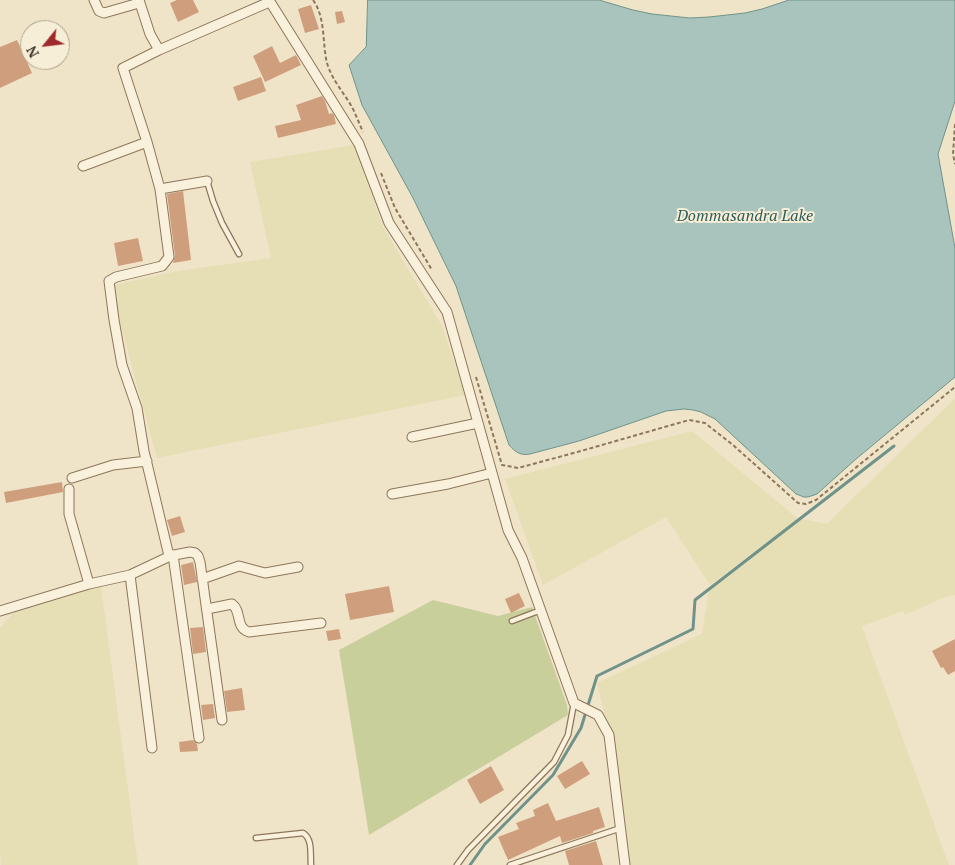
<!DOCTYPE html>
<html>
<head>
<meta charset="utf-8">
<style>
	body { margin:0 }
	#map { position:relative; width:955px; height:865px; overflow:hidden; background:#f0e4c8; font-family:"PT Serif",serif }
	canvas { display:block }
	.north { position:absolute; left:20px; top:20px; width:50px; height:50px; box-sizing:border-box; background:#f7eed8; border:1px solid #ada18e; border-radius:50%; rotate:241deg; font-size:14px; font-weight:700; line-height:20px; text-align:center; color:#3d2e20 }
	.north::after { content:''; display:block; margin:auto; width:18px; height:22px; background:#9e2a2b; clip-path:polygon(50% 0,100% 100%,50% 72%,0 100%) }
</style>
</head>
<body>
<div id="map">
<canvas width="955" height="865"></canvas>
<div class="north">N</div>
</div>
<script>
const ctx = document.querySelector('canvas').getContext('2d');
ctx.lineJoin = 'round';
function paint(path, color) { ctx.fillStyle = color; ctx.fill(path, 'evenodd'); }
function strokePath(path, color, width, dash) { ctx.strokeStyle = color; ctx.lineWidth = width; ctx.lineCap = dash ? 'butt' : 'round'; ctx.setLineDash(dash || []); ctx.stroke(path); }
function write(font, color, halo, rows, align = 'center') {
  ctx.font = font + ' "PT Serif",serif'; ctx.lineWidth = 4; ctx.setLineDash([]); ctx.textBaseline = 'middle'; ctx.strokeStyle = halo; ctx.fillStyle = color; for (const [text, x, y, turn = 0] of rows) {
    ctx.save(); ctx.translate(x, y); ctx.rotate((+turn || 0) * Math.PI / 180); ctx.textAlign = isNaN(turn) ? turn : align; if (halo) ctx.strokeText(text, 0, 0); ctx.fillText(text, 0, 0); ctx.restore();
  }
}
paint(new Path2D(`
	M354,145L383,227L442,326L465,395L157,458L110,286L178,271L271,258L250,162Z
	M955,398V595L945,597L905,615L903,611L862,626L949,865H629L619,774L597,683L702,634L709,589L762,546L710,585L666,517L543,585L505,479L692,431L797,518L827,524Z
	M101,586L138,865H1L0,853V628L14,612Z`), '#e6deb5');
paint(new Path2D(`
	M433,600L498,616L532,607L567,705L568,715L369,835L339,650Z`), '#c9cf9b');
const water = new Path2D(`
	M368,0H599L633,10L652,14L690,18L709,17L745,13L762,9L789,0H955V101L938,154L955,248V377L856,459L817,494L808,497H804L796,494L715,419L701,412L693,410L684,409L666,411L579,441L530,454C521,456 515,452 509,445L456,286L413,198L362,105L349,65L366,47Z`);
paint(water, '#a9c4bc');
strokePath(water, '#6f938a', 1);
strokePath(new Path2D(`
	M470,865L485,844L553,775L581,728L597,676L693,629L695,600L894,446`), '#6f938a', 3);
paint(new Path2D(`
	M177,0H193L199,12L178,22L170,3Z
	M311,5L319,29L305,33L298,9Z
	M342,11L345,22L337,24L335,12Z
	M17,40L32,73L0,88V47Z
	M272,46L280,63L296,55L301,65L265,82L253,56Z
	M261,77L266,91L238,101L233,87Z
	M322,96L325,101L329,114L332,113L334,115L336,124L278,138L275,126L301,120L296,105Z
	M183,191L191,260L173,263L175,256L167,194Z
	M138,238L143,261L118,266L114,243Z
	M62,482L63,492L6,503L4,492Z
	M180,516L185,532L172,536L167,520Z
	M193,562L197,582L184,585L181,565Z
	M389,586L394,612L350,620L345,594Z
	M519,593L525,606L511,613L505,599Z
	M203,627L206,652L193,654L190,628Z
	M339,629L341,639L328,641L326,631Z
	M955,639V671L948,675L943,667L941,668L932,651Z
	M242,688L245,710L227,712L224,691Z
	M213,704L215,718L203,720L201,705Z
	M193,740L197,744L198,751L180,752L179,742Z
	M582,761L590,774L565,789L557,776Z
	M491,766L504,790L480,804L467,780Z
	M548,803L556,821L599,807L605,827L593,831V833L562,843L560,836L508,860L498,837L519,829L516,823L535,816L533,810Z
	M596,841L603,865H569L565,851Z`), '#cf9f7d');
const service = new Path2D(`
	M207,181L213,201L222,223L239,254
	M512,621L541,610
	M256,838L303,833C313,839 310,855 311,865
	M457,865L468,850L554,762L568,735L574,703
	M510,865L621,828`);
const minor = new Path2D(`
	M94,0L99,11L104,13L139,3
	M139,0L150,34L159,50
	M269,0L359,144L389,223L447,312L508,530L522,558L574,703L598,715L609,735L625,865
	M83,166L147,142
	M160,189L207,181
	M412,437L478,423
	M72,478L113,465L147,461
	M69,489V514L89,584
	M392,494L448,484L492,473
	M173,555L199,738
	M169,556L190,552L195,553L198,556L200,562L222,720
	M130,575L152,748
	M202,579L239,566L265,573L298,567
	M207,609L232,604C242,611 235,628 249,632L321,623
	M0,611L89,584L130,575L166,558L169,556L144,451L137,408L122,365L114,320L109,281L116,277L162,266L169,257L160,189L147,142L123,68L159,50L267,3H271`);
strokePath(service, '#8d765c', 7);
strokePath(minor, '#8d765c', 11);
strokePath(new Path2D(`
	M313,0C326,18 322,43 327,63C332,80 344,93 352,107C356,115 359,123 363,132
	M955,124L953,154L955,164
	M381,173L395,208L432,270
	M476,377L502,465L518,468L581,451L689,420L705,423L733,445L798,503L806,504L816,500L955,387`), '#8d765c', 2, [4, 2.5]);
strokePath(service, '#faf1dc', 4.5);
strokePath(minor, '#faf1dc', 9);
write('italic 16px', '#2f5d5a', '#f7eed8', [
	["Dommasandra Lake",745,216]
]);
</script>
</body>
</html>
